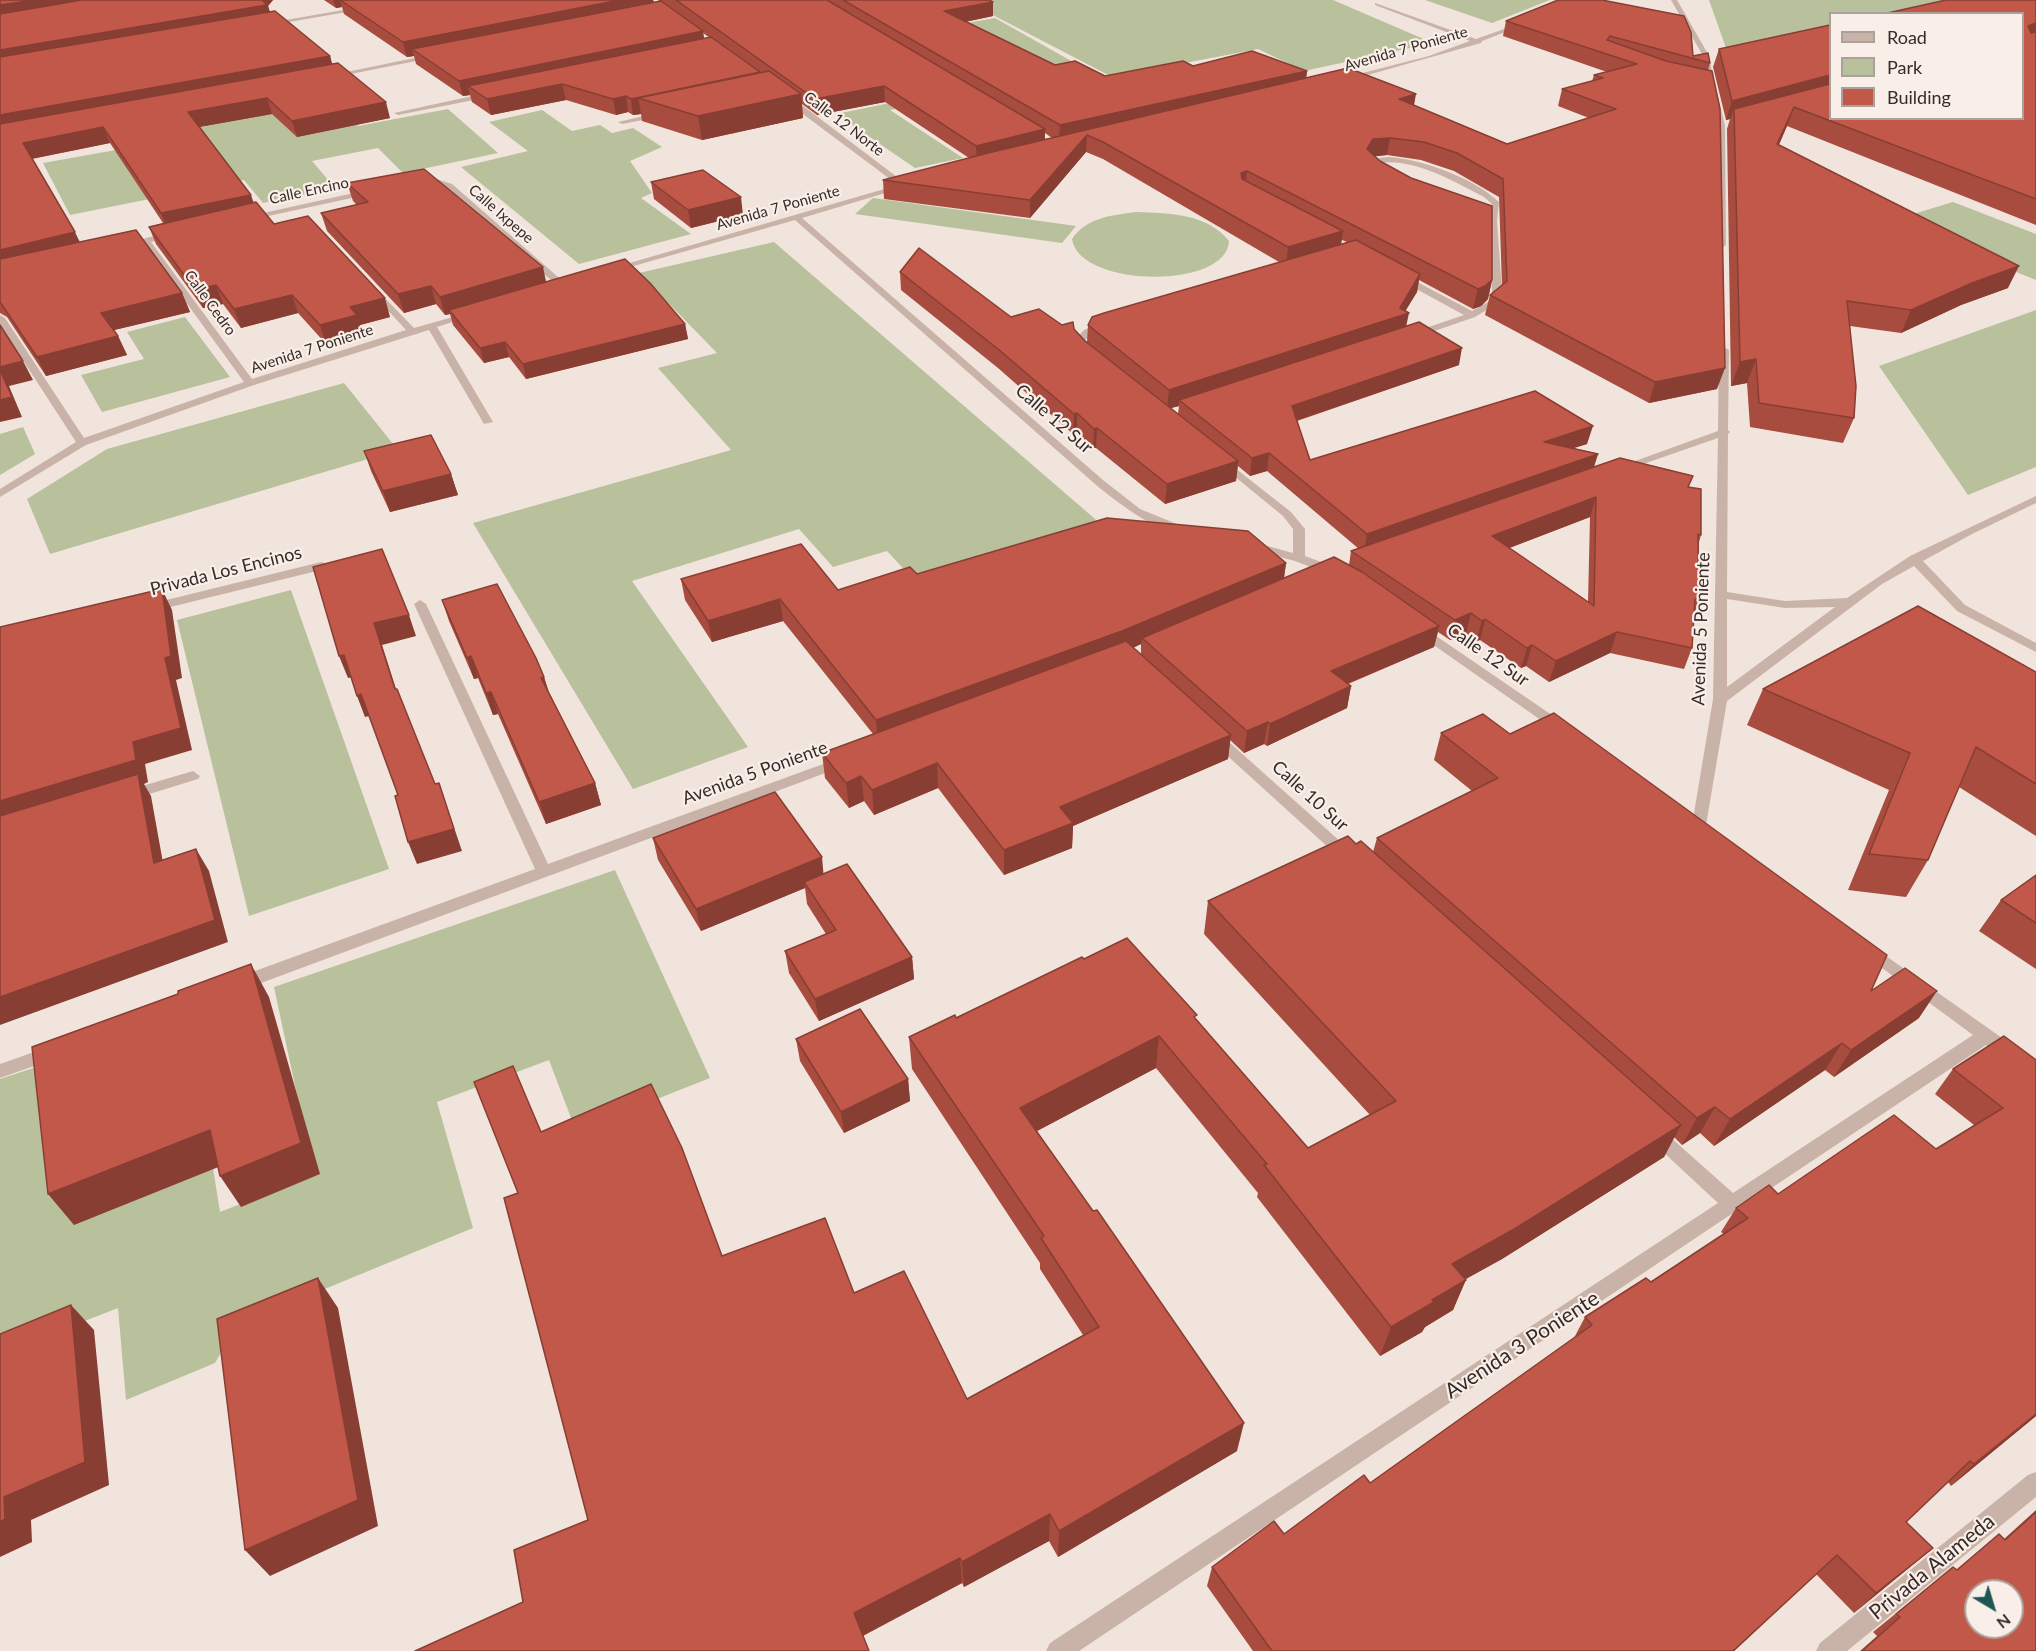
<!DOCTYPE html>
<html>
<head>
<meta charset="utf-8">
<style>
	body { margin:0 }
	#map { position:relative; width:2036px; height:1651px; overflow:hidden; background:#f1e4dc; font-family:Lato,sans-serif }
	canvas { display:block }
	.legend { position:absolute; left:1829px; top:12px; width:195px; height:108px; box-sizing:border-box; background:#f9efe8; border:2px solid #aba19b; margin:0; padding:8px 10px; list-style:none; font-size:18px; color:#362b28 }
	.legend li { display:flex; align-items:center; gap:12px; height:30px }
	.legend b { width:30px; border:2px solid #aba19b }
	.north { position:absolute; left:1964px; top:1579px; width:60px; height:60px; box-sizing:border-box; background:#f9efe8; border:2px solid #aba19b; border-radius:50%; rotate:142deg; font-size:16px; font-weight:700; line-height:24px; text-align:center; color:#362b28 }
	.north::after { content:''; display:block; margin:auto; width:21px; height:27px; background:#1f5653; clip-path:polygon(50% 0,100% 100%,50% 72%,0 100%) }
</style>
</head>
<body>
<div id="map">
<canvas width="2036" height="1651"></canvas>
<ul class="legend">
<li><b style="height:8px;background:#c9b3a8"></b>Road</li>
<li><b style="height:16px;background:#b8c09c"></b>Park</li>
<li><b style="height:16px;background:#c25849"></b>Building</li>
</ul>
<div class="north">N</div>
</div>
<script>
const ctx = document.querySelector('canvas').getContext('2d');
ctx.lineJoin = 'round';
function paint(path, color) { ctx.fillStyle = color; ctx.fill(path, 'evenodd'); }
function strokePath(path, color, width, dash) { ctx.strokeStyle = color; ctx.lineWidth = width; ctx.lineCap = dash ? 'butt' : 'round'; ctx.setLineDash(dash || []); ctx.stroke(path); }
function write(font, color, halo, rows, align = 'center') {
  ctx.font = font + ' Lato,sans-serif'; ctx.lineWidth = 4.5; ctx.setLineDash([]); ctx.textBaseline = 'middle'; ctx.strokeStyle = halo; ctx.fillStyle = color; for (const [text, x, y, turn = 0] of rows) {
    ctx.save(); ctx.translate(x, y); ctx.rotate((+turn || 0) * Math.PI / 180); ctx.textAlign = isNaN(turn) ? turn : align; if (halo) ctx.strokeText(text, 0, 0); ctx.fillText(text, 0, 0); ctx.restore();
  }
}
paint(new Path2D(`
	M964,0H1333L1433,43L1304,71L1258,49L1112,77Z
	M1425,0H1550L1492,23Z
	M1709,0H2034L1968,13L1830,14V42L1731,62Z
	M995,18L1089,71L1039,80L955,25Z
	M947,98L890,110L963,158L915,168L836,114L890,103Z
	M334,102L358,126L448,109L498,153L403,173L378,148L312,161L335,188L263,203L244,180L70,215L43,163L127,148L174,132Z
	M542,110L572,131L600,125L612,133L633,128L662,147L630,161L652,193L641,198L691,234L579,264L461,167L528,151L489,122Z
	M873,198L1076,226L1062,243L855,214Z
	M1953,202L2036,234V280L1890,221Z
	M1137,212C1170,213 1208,214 1229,241C1227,290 1079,288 1072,239C1087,217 1113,215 1137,212Z
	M774,242L1109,531L926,593L887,551L833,567L799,529L632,581L748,747L633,789L473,523L731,450L658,368L717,353L639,273Z
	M2036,310V467L1968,495L1879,366Z
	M185,317L230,377L102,412L81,375L144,359L127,332Z
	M344,383L398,450L50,554L27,499L107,449Z
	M23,427L35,454L0,475V434Z
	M291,590L389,869L249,916L177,620Z
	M615,870L710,1078L576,1131L549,1060L437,1102L473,1228L237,1325L215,1363L126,1400L118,1308L0,1354V1079L67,1057L213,1168L220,1212L314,1175L274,987Z`), '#b8c09c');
paint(new Path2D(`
	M1671,0H1677L1708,54L1725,126L1726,245L1722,248L1718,245L1717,126L1702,54Z
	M1375,3L1476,39L1521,23L1526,24L1482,41L1481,43L1343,82V78L1429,56L1470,41L1375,5Z
	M366,6L364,9L266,26L263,24Z
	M434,54L436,57L331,78L327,76Z
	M491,92L494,96L398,115L394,113Z
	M784,96H790L909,186L802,218L1103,480L1140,509L1184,527V533C1161,537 1113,499 1095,484L795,220L609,273V269L898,185L784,100Z
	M661,112L664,116L622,124L618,122Z
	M1388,157C1422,159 1474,178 1499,202L1497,221L1502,292L1498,303L1475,317L1417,337H1411V333L1464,315L1398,279V275H1404L1472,311L1491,300L1492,292L1489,221L1492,204L1484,197C1450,180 1416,158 1376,163L1374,166L1380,171L1376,173L1366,166L1370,159Z
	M433,178L452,184L566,284V288H560L446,188L418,181Z
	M372,189H375V193L245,221L241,218Z
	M172,231L176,234L175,236L151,242L252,379L406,330L371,292V288L374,287L414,328L474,311V315L437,327L493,422L484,424L429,330L254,385L86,445L0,497V489L76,442L0,325V315L5,318L84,438L244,382L143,243L125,248L121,245Z
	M1102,322L1110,324L1085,340V346L1092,354L1083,356L1075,346V339L1084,330Z
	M1724,347L1729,350L1728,430L1730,432L1728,434L1727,592L1785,601L1847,598L1910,556L2036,496V503L1972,534L1923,561L1965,605L2036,643V652L1957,611L1914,566L1882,584L1727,701L1706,825L1699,830L1692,825L1713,699L1718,438L1623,471L1619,472L1613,469L1718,431L1719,350ZM1727,599L1785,608L1835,607L1727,687Z
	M1221,457L1291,512L1305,529V556L1337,568V574H1329L1295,561L1249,549L1247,546L1253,542L1293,553V529L1283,516L1217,462V458Z
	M321,562L325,563V569L150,612L144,608L146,605Z
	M420,600L426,604L548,864L837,759H847L849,762L847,765L245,989L239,990L233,989L231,984L233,979L535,869L414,604Z
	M1420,625L1565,724L1567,727L1565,730H1555L1415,632L1414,629Z
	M1215,732L1220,734L1351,851L1354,855L1351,859H1341L1210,740L1208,737Z
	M193,771L200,776L198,779L130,800L123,795L125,791Z
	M1869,944L2036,1062V1079L1986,1045L1743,1207L1741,1211L1733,1213L1079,1651H1046L1050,1643L1718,1203L1648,1138L1645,1133L1648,1128L1654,1125L1660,1128L1733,1193L1973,1035L1863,954L1861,950L1863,946Z
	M51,1046L57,1048L60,1053L57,1058L0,1078V1064Z
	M2036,1472V1497L1847,1651H1816L1820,1643L2028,1475Z`), '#c9b3a8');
paint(new Path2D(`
	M0,0H273L268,6L270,12L330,56L332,64L390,118L297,137L272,114L199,127L254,203L274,224L390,317L360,325L363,333L326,344L298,313L241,328L223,304L203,308L156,244L149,227L163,223L110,143L32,159L80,242L182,293L190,312L114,330L118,336L127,355L46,376L7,317L0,313Z
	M324,0H653L654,2L659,1L658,0H989L993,2V16L965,22L1055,65L1105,76L1193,66L1307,71L1306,78L1414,106L1507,144L1589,118L1558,106L1562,89L1592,81L1594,75L1607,72L1503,36L1506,21L1558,0L1710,63L1708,70L1717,389L1649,403L1485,315L1490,295L1502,286L1499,197L1454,171L1421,160L1387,155L1375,156L1492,280L1488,299L1481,306L1473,309L1419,280L1417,292L1405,311L1406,326L1459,365L1297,421L1310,460L1587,444L1573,448L1598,454L1594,467L1689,487L1701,535L1699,542V600L1695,612L1692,648L1684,669L1610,653L1549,682L1526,666L1521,668L1480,640L1476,641L1466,634L1450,640L1438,632L1434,647L1348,684L1351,686L1347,708L1267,746L1264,744L1244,753L1230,740L1228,759L1073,826L1072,848L1004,875L938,788L874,815L864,801L849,808L825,778L822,753L873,734L783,621L712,642L685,600L681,579L838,590L917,574L1286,563L1284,578L1349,565L1351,551L1359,549L1267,471L1250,476L1238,466L1236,481L1165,504L1096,448H1093L1077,433L1073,434L998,368L901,290L900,272L1011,317L1062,325L1074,329L1087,342L1088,325L1279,262L1103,159L1086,152L1030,218L884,199L883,180L969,158L885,102L817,115L802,104L803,118L702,140L642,121L641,114L633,115L628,112L616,115L566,100L491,115L472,102L470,95L463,96L416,64L414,56L407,57L344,14L342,7L336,8ZM703,33L710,38L704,39ZM1045,133L1052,138L1045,139ZM1342,240L1347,242L1341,244ZM1179,406L1178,414L1171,408ZM1590,517L1588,602L1509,548ZM1141,644V654L1133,648Z
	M2036,0V225L1787,126L1779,145L2008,288L1961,305L1901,333L1850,326L1854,418L1843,443L1750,427L1747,383L1731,386L1727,129L1730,119L1726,120L1713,67L1719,49L1830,118Z
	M651,182L743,215L691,228L654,199Z
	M347,183L546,282L685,324L688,339L526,379L509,357L484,363L453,325L450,314L445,315L436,304L404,313L327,231L321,213L357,205L353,201Z
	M364,451L451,474L458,495L390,512L371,471Z
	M442,600L544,677L549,692L595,783L601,805L546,824L498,714L493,715L478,678L474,679L449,621Z
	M2036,672V836L1959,787L1928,860L1906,897L1848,890L1889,790L1747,725L1763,689Z
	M1441,733L1510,734L1871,991L1919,1018L1834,1077L1825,1070L1714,1146L1700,1133L1682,1145L1674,1137L1664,1157L1502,1259L1465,1279L1453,1310L1425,1327L1422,1332L1380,1356L1257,1197L1258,1193L1156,1068L1037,1131L1237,1451L1058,1557L1049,1541L964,1587L962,1583L863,1636L523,1602L588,1520L518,1193L541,1132L722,1256L854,1293L967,1399L1083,1335L1040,1269V1263L912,1069L909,1037L956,1018L1084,959L1196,1019L1308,1148L1370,1115L1204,934L1208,901L1356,844L1373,852L1377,838L1472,791L1434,760Z
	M653,838L824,874L912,957L914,979L819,1021L789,973L785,951L826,934L807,904L805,888L701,931L658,860Z
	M2036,875V969L1979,931L2001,900Z
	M2004,1036L2036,1416L1951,1486L1948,1482L1906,1522L1933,1548L1910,1567L1854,1613L1816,1574L1734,1651H1253L1207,1586L1212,1567L1284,1534L1370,1483L1574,1338L1585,1317L1651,1282L1724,1234L1721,1232L1736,1208L1778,1194L1936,1149L1974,1125L1935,1094L1953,1069Z
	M796,1039L908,1079L910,1101L844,1133L800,1061Z
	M2036,1510V1651H1860L1877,1636L1873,1632L1953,1567L1956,1570L1999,1534L2004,1539Z`), '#a74c3f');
paint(new Path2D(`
	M35,0H127L0,21V5Z
	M260,0H273L268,6L272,19L0,67V50Z
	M333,0H340L342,7L336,8Z
	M620,0H653L655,8L412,49L414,56L407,57L403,42Z
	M993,2V16L945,26L944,11Z
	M2036,23V37L2022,43L2028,26Z
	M703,31L705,45L468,86L470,95L463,96L459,81Z
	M330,56L334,71L0,133V115Z
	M1307,71L1305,87L1087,135L1086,152L1030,218V200L1059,142L1060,125Z
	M760,72L762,88L638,98L641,114L633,115L631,99Z
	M1830,75V90L1734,109L1730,119L1726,120L1732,101Z
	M562,84L566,100L491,115L487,99Z
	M884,86L885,102L817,115L815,99Z
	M801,94L803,118L702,140L698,116Z
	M1416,94L1413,111L1399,99Z
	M626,96L628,112L616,115L613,99Z
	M267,98L272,114L194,128L188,112Z
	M386,102L390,118L297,137L292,121Z
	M1794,107L1787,126L1770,164L1777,144Z
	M103,127L110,143L30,159L23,143Z
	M1045,129V145L977,163L976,146Z
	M1390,138L1387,155L1370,157L1367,149L1373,139Z
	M1247,171L1245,189L1239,191L1241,173Z
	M251,195L257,212L168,230L161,213Z
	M741,197L743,215L691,228L688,210Z
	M1343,231L1340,250L1286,266L1288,247Z
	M75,232L83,250L0,270V250Z
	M2019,266L2008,288L1961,305L1901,333L1911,310L1972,283Z
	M543,267L547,286L449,310L450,314L445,315L440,297Z
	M1420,274L1417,292L1403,315L1409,313L1405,332L1179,400V406L1167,409L1169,390L1400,308Z
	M1492,280L1488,299L1481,306L1473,309L1478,289Z
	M216,285L223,304L203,308L195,290Z
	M431,286L436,304L404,313L398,294Z
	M182,293L190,312L110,331L101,313Z
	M292,295L298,313L241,328L234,309Z
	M385,298L390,317L360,325L363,333L326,344L320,325L350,307Z
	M685,324L688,339L526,379L523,364Z
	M118,336L127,355L46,376L37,357Z
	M505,342L509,357L484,363L480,348Z
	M1462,348L1459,365L1289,423L1292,406Z
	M1756,359L1747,383L1731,386L1740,362Z
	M23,361L33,380L9,386L22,417L0,422V367Z
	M1725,368L1717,389L1649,403L1655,382Z
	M1077,413V433L1073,434L1074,414Z
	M1593,426L1587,444L1539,459L1544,442Z
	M1097,428L1096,448H1093L1094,429Z
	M1269,453L1267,471L1250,476L1252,458Z
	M1598,454L1592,472L1364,552L1367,534Z
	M1238,461L1236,481L1165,504L1167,484Z
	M451,474L458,495L390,512L383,491Z
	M1596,497L1590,517L1486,557L1492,536Z
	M1286,563L1283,584L1142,638L1141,644L1121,653L878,741L876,720Z
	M162,589L172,610L182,678L176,680L192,750L145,764L148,782L144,784L151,796L167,885L0,828V801L133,742L165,658Z
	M780,599L783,621L712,642L708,621Z
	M1471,613L1466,634L1450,640L1455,620Z
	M409,615L416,636L382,645L403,711L395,689L374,623Z
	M1485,619L1480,640L1476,641L1482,621Z
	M1439,626L1434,647L1327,692L1331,671Z
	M1617,632L1610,653L1549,682L1556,661Z
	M1532,645L1526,666L1521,668L1527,648Z
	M344,655L353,677L348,678L339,656Z
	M471,656L478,678L474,679L467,658Z
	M544,677L550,698L541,678Z
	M1351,686L1347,708L1267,746L1270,724Z
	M491,692L498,714L493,715L486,693Z
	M361,694L369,716L365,717L357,696Z
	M1268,722L1264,744L1244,753L1247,731Z
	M1231,735L1228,759L1073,826L1072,848L1004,875V850L1060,807Z
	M937,763L938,788L874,815L872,790Z
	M861,776L864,801L849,808L846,783Z
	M439,783L462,851L417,864L408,842Z
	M595,783L601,805L546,824L539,802Z
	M196,849L209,871L228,942L0,1025V997Z
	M822,857L824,880L804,882L805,888L701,931L696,909Z
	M912,957L914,979L819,1021L815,999Z
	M251,964L269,997L320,1174L241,1207L220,1176Z
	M1937,991L1919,1018L1834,1077L1851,1050Z
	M1159,1036L1156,1068L1020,1140V1108Z
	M1842,1043L1825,1070L1714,1146L1730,1119Z
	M908,1079L910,1101L844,1133L841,1112Z
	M1715,1107L1700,1133L1682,1145L1697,1118Z
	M1681,1125L1664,1157L1502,1259L1439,1294L1452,1264Z
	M210,1130L231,1162L74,1225L48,1194Z
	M318,1278L338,1308L378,1526L270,1576L245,1550Z
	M1466,1280L1453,1310L1425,1327L1422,1332L1380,1356L1391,1327L1432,1300Z
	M71,1305L94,1330L109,1485L31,1520L32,1542L0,1557V1522L4,1497Z
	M2036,1414V1416L1951,1486L1974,1464Z
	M1244,1423L1237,1451L1058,1557L1059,1531Z
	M1050,1514L1049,1541L964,1587L962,1562Z
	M1933,1548L1910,1567L1854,1613L1876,1593Z
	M1837,1555L1734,1651H1733Z
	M960,1558L962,1583L860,1637L854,1613Z`), '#883e33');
const building = new Path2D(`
	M0,0H35L0,5Z
	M82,0H262L267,5L0,50V14Z
	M340,0H620L403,42Z
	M676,0H827L1045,129L976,146L884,86L815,99Z
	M843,0H989L993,2L944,11L1055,65L1075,61L1105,76L1183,61L1193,66L1252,51L1307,71L1060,125Z
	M1558,0H1602L1684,16L1691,32L1693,56L1708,53L1710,63L1610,36L1607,40L1666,61L1712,71L1720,109L1725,368L1655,382L1490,295L1507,281L1503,179L1457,153L1424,142L1390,138L1373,139L1367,149L1380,161L1411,178L1492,206V280L1485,286L1478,289L1247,171L1241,173L1242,179L1343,231L1288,247L1103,142L1087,135L1030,200L883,180L988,153L1348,68L1416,94L1399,99L1507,144L1616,109L1562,89L1603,78L1594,75L1637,64L1506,21Z
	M1946,0H2036V23L2028,26L2031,33L2036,32V199L1794,107L1777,144L2019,266L1972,283L1911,310L1847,301L1856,386L1854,418L1759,403L1756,359L1740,362L1734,109L1830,84V118H2022V14H1883Z
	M661,1L703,31L459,81L412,49Z
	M275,11L330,56L0,115V57Z
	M1830,25V75L1732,101L1719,49Z
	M711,37L760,72L631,99L626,96L613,99L562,84L487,99L468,86Z
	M338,63L386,102L292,121L267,98L188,112L251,195L161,213L103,127L23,143L75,232L0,250V124Z
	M769,71L801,94L698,116L638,98Z
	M424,169L543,267L440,297L431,286L398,294L321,213L368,202L347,183Z
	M703,170L741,197L688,210L651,182Z
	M256,202L274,224L308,216L385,298L350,307L357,315L320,325L292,295L234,309L216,285L195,290L149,227Z
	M136,230L182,293L101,313L118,336L37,357L0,302V259Z
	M1356,240L1420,274L1400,308L1409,313L1169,390L1088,325L1092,317L1104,313Z
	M919,248L1011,317L1039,309L1062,325L1073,322L1074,329L1085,341L1238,461L1167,484L1097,428L1094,429L1077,413L1074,414L998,349L900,272Z
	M625,259L650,283L685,324L523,364L505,342L480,348L449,310Z
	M1419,322L1462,348L1292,406L1310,460L1535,391L1593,426L1544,442L1598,454L1367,534L1269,453L1252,458L1179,400Z
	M0,325L23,361L0,367Z
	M0,370L12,397L0,400Z
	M431,435L451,474L383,491L364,451Z
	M1620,458L1693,476L1688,487L1701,489V535L1698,534L1699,600L1695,599L1692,648L1617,632L1556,661L1532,645L1527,648L1485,619L1482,621L1471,613L1455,620L1351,551ZM1596,497L1594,606L1492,536Z
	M1107,518L1248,531L1286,563L1122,631L876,720L780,599L708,621L681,579L801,544L838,590L910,567L917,574Z
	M382,549L409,615L374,623L395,689H397L435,784L439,783L454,829L408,842L395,796L398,795L361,694L357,696L344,655L339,656L313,567Z
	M1334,557L1362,572L1439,626L1331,671L1351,686L1270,724L1268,722L1247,731L1142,638Z
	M497,584L536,658L544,677L541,678L595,783L539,802L491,692L486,693L471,656L467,658L442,600Z
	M162,589L171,656L165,658L181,728L133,742L136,760L0,801V627Z
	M1918,606L2036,672V784L1976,747L1928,860L1869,854L1910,753L1763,689Z
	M1126,641L1231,735L1060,807L1073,823L1004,850L937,763L872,790L861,776L846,783L822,753Z
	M1554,713L1887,955L1871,991L1905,968L1937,991L1851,1050L1842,1043L1730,1119L1715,1107L1697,1118L1377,838L1498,778L1441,733L1483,714L1510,734Z
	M138,774L154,863L196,849L215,920L0,997V816Z
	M775,792L822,857L696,909L653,838Z
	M1348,836L1356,844L1361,841L1681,1125L1516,1228L1452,1264L1466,1280L1432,1300L1434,1302L1391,1327L1264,1165L1267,1164L1159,1036L1020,1108L1093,1211L1097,1210L1244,1423L1059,1531L1050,1514L962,1562L960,1558L854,1613L869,1651H415L523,1602L514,1550L588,1520L504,1198L518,1193L474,1082L513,1066L541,1132L651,1084L682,1148L722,1256L825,1218L854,1293L904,1271L967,1399L1099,1327L1041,1238L1044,1236L909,1037L955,1015L956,1018L1082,957L1084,959L1127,938L1197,1015L1194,1017L1308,1148L1396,1101L1208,901Z
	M847,864L912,957L815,999L785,951L836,930L804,882Z
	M2036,875V923L2001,900Z
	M251,964L301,1143L220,1176L210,1130L48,1194L32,1047L178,994V991Z
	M860,1009L908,1079L841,1112L796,1039Z
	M2004,1036L2036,1060V1414L1974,1464L1970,1461L1906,1522L1933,1548L1876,1593L1837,1555L1733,1651H1272L1212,1567L1274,1521L1284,1534L1364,1475L1370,1483L1592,1325L1585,1317L1646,1278L1651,1282L1748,1218L1736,1208L1769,1185L1778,1194L1894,1115L1936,1149L2003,1108L1953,1069Z
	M318,1278L358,1500L245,1550L217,1319Z
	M71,1305L85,1462L4,1497L5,1519L0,1522V1334Z
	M2036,1512V1651H1862L1900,1617L1896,1614L1953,1567L1957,1570L1999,1534L2005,1540ZM1976,1591H2012V1627H1976Z`);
paint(building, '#c25849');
strokePath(building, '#883e33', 1.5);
write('15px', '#362b28', '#f9efe8', [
	["Avenida 7 Poniente",1406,49,-16],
	["Calle 12 Norte",844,124,37],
	["Calle Encino",309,191,-12],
	["Avenida 7 Poniente",778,208,-16],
	["Calle Ixpepe",501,214,41],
	["Calle Cedro",210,303,54],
	["Avenida 7 Poniente",312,349,-18]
]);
write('18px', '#362b28', '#f9efe8', [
	["Calle 12 Sur",1054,419,41],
	["Privada Los Encinos",226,571,-14],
	["Avenida 5 Poniente",1701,629,-88],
	["Calle 12 Sur",1488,655,35],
	["Avenida 5 Poniente",755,773,-20],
	["Calle 10 Sur",1310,796,42]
]);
write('21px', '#362b28', '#f9efe8', [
	["Avenida 3 Poniente",1522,1345,-33],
	["Privada Alameda",1932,1567,-39]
]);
</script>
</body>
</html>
